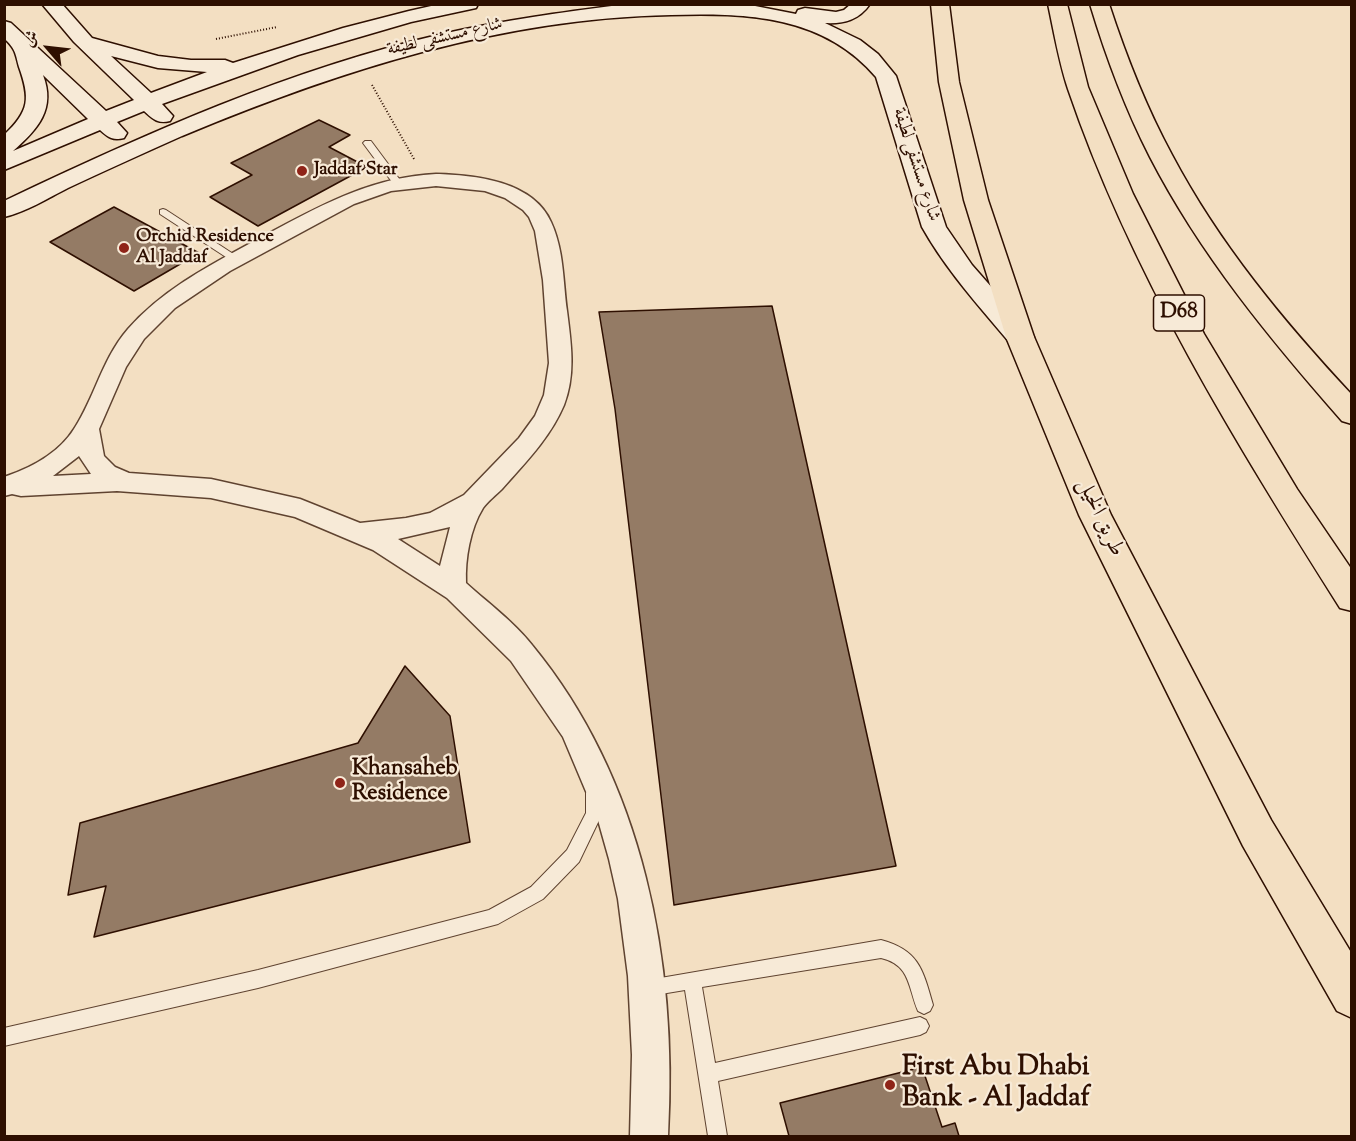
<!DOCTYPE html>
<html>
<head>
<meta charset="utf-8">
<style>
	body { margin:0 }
	#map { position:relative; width:1356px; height:1141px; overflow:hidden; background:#f3dfc2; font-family:"Sorts Mill Goudy",Amiri,serif }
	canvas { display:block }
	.frame { position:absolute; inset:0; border:6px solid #2e0f00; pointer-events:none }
	.north { position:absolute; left:18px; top:18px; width:60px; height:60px; -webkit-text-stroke:4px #f7ead7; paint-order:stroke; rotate:298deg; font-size:16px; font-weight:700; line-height:24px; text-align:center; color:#2e0f00 }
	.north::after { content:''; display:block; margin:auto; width:21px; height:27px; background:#2e0f00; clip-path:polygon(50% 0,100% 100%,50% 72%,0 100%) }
</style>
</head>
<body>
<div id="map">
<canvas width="1356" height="1141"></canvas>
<div class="frame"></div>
<div class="north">ش</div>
</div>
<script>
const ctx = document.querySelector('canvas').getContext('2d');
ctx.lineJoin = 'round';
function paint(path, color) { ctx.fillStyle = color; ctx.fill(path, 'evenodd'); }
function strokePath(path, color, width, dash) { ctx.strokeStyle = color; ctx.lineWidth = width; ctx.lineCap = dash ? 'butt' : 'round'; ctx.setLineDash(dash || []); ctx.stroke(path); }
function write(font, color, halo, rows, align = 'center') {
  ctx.font = font + ' "Sorts Mill Goudy",Amiri,serif'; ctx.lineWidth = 4.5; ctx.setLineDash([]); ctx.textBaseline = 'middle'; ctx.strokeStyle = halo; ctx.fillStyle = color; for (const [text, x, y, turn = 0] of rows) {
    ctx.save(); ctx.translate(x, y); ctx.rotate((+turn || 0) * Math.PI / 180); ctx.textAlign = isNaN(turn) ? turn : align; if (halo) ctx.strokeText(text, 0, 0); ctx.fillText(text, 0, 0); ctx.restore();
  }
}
const building = new Path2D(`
	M319,120L350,135L329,147L367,167L258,226L210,197L252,175L231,163Z
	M114,207L199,253L134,291L50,242Z
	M772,306L896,866L674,905L615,409L599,312Z
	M405,666L450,716L470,842L94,937L106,886L68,895L80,823L358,743Z
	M922,1067L942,1127L955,1123L959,1136H789L780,1103Z`);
paint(building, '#947b65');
strokePath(building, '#2e0f00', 1.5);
const lane = new Path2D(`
	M365,141H371L403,184L401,186H395L363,143Z
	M163,209L166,210L241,259L240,261H232L160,214V210Z
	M594,786L600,788L602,793V814L579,862L543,899L498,924L258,988L4,1046V1028L258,970L489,910L531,887L567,850L586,813V793L588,788Z
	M881,940C919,950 923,970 933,1005L930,1011L924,1014L918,1011C908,988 911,965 881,958L702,987L715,1063L920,1017L926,1020L929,1026L926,1032L920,1035L718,1081L727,1136H708L685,990L649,996L643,993L640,987L643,981Z`);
const street = new Path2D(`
	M436,174C475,175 533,181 551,222C564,250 563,282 567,311C571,343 576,374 564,405C550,438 525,463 502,489C496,495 488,501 483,508C470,529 465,559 466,583C488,603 514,622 532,645C644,781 678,964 668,1136H630L632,1055L628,976L618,899L609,859L598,820L563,737L511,661L447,598L373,550L295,517L211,498L117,491L21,496L12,494L4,496V477C31,468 59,453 74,429C95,397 102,359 128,329C163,289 212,264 258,239C316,208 369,177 436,174ZM436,186L485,191L505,198L523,210L529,217L535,231L543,280L549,363L544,395L535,416L519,438L464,495L430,513L406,518L360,523L300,499L211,479L129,473L115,467L104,456L99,429L126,367L144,339L175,308L230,271L354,204L391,191ZM79,456L91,474L53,476ZM450,527L440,566L398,539Z`);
const secondary = new Path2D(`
	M42,4H62L92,38L158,56L191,60H225L233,63L343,28L409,11L440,4H478L476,8L411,22L298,55L162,104L173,116L170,121C157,124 153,119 144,111L117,122L127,133L124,138C112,141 108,137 100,130L4,170V154L9,152L4,154V135C30,111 30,98 19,67C15,52 16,50 4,38V21L11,23L106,111L134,100L74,42ZM111,56L158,68L207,72L151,93ZM43,75L88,119L13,151C38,129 56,109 43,75Z
	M627,4H745L796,14L798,10L805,8L836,12L844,10L851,4H870C859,20 844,24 825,23L860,40L878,54L896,76L946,227L972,265L1030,331L1034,337L1030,343L1020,346L1010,343C979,306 946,270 922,227L876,77C823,15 747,13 671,15C501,18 338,71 182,136C144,153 106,170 68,188C48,198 26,212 4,217V201C145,134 290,69 442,34C504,20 565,12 627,4Z`);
const highway = new Path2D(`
	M931,4H949L959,82L988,200L1034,337L1111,515L1271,820L1352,954V1018L1337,1011L1243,846L1079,515L1006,337L964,200L939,82Z
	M1048,4H1067L1088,87L1133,194L1204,334L1297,489L1352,570V611L1340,608C1236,443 1131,274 1068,89C1059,62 1054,32 1048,4Z
	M1090,4H1109C1126,56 1146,107 1172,155C1219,244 1284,322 1352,395V424L1342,421C1270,339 1200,254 1150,157C1125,108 1106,57 1090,4Z`);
strokePath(lane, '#5f4330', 2);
strokePath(street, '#5f4330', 3);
strokePath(secondary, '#2e0f00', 3);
strokePath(highway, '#2e0f00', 3);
strokePath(new Path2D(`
	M216,39L277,27
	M372,85L414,159`), '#2e0f00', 2, [1, 2]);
paint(lane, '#f7ead7');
paint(street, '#f7ead7');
paint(secondary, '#f7ead7');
paint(highway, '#f3dfc2');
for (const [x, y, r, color] of [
	[302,171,6,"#8f2418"],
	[124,248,6,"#8f2418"],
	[340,783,6,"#8f2418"],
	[890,1085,6,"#8f2418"]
]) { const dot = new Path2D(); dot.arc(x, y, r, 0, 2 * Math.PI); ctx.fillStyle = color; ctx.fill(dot); strokePath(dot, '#f7ead7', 2); }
write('18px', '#2e0f00', '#f7ead7', [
	["شارع مستشفى لطيفة",445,38,-13],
	["شارع مستشفى لطيفة",915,165,72]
]);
write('bold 18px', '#2e0f00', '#f7ead7', [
	["Jaddaf Star",314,171],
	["Orchid Residence",136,238],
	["Al Jaddaf",136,259]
], 'left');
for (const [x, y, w] of [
	[1179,313,51]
]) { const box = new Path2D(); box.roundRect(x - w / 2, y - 18, w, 36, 4.5); ctx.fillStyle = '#f7ead7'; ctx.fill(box); strokePath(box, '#2e0f00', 1.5); }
write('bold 21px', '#2e0f00', null, [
	["D68",1179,313]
]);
write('22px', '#2e0f00', '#f7ead7', [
	["طريق الخيل",1099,518,65]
]);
write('bold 22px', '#2e0f00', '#f7ead7', [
	["Khansaheb",352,770],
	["Residence",352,795]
], 'left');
write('bold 27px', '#2e0f00', '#f7ead7', [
	["First Abu Dhabi",902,1069],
	["Bank - Al Jaddaf",902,1100]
], 'left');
</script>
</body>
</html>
